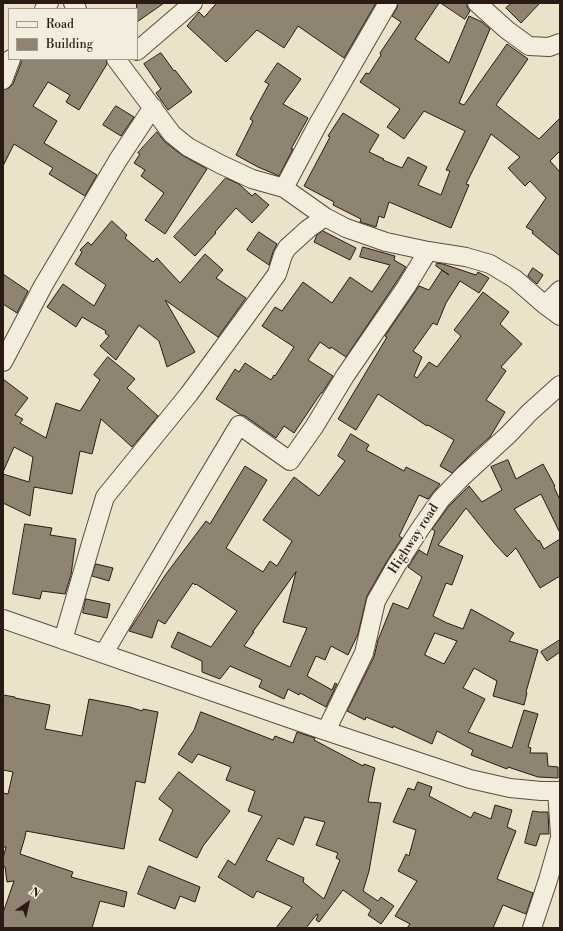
<!DOCTYPE html>
<html>
<head>
<meta charset="utf-8">
<style>
	body { margin:0 }
	#map { position:relative; width:563px; height:931px; overflow:hidden; background:#ebe3c9; font-family:"Libre Bodoni",serif }
	canvas { display:block }
	.frame { position:absolute; inset:0; border:4px solid #2b1a14; pointer-events:none }
	.legend { position:absolute; left:8px; top:8px; width:130px; height:52px; box-sizing:border-box; background:#f2eddc; border:1px solid #a2998c; margin:0; padding:5px 7px; list-style:none; font-size:12px; color:#2b1a14 }
	.legend li { display:flex; align-items:center; gap:8px; height:20px }
	.legend b { width:20px; border:1px solid #a2998c }
	.north { position:absolute; left:8px; top:883px; width:40px; height:40px; -webkit-text-stroke:3px #f2eddc; paint-order:stroke; rotate:34deg; font-size:11px; font-weight:700; line-height:16px; text-align:center; color:#2b1a14 }
	.north::after { content:''; display:block; margin:auto; width:14px; height:18px; background:#2b1a14; clip-path:polygon(50% 0,100% 100%,50% 72%,0 100%) }
</style>
</head>
<body>
<div id="map">
<canvas width="563" height="931"></canvas>
<div class="frame"></div>
<ul class="legend">
<li><b style="height:5px;background:#f2eddc"></b>Road</li>
<li><b style="height:11px;background:#8f8372"></b>Building</li>
</ul>
<div class="north">N</div>
</div>
<script>
const ctx = document.querySelector('canvas').getContext('2d');
ctx.lineJoin = 'round';
function paint(path, color) { ctx.fillStyle = color; ctx.fill(path, 'evenodd'); }
function strokePath(path, color, width, dash) { ctx.strokeStyle = color; ctx.lineWidth = width; ctx.lineCap = dash ? 'butt' : 'round'; ctx.setLineDash(dash || []); ctx.stroke(path); }
function write(font, color, halo, rows, align = 'center') {
  ctx.font = font + ' "Libre Bodoni",serif'; ctx.lineWidth = 4; ctx.setLineDash([]); ctx.textBaseline = 'middle'; ctx.strokeStyle = halo; ctx.fillStyle = color; for (const [text, x, y, turn = 0] of rows) {
    ctx.save(); ctx.translate(x, y); ctx.rotate((+turn || 0) * Math.PI / 180); ctx.textAlign = isNaN(turn) ? turn : align; if (halo) ctx.strokeText(text, 0, 0); ctx.fillText(text, 0, 0); ctx.restore();
  }
}
const building = new Path2D(`
	M137,3H164L137,22Z
	M217,3H376L344,58L298,26L284,48L257,30L226,62L187,26L199,12L204,17Z
	M398,3H439L415,39L449,63L469,16L482,22L490,29L459,103L464,105L507,44L528,59L496,105L539,139L560,118V151L550,161L560,172V256L532,233L533,231L526,227L546,198L530,181L525,186L508,168L520,157L491,134L466,184L469,185L451,228L389,202L384,218L379,216L376,227L360,222L361,219L333,205L334,202L304,186L330,137L328,136L343,113L379,135L369,152L384,159L383,160L402,168L408,157L427,167L418,185L441,195L450,171L446,170L465,131L424,111L404,139L387,127L400,109L360,82L366,73L369,74L381,55L380,53L401,22L392,16L397,8Z
	M441,3H467V7L470,11L465,19Z
	M512,3H540L521,23L506,8Z
	M161,53L174,71L175,70L192,92L168,110L156,93L161,89L144,64Z
	M21,59H106L107,64L79,110L66,102L70,95L48,82L33,106L57,121L44,143L97,175L85,196L49,174L53,168L14,144L3,166V90L9,88L13,84L21,63Z
	M278,63L301,79L283,104L308,118L291,149H293L279,176L258,167L236,155L253,121L250,119L269,84L265,82Z
	M116,106L134,117L121,136L103,125Z
	M157,132L165,142L182,155L207,169L165,234L145,220L164,193L141,176L145,170L134,163L140,154L138,153Z
	M226,178L239,184L252,196L255,193L269,205L252,223L236,208L215,232L216,233L195,256L174,237Z
	M112,221L127,235L125,238L153,262L157,258L180,283L205,254L223,270L216,278L246,298L218,337L165,300L195,352L167,367L159,341L139,325L116,360L100,346L109,336L105,333L106,331L82,317L76,327L47,307L63,284L94,306L106,285L75,264L82,252L80,250L88,242L91,245Z
	M323,231L356,248L350,260L314,242L317,235Z
	M259,232L277,244L273,252L269,265L247,250Z
	M363,247L395,256L394,260L406,267L397,281L346,357L331,347L330,349L320,342L308,360L333,376L322,393H321L294,433L284,426L276,438L245,416L241,415L216,399L235,369L239,372L245,363L271,380L274,375L275,376L294,347L262,326L275,307L282,311L303,282L332,303L350,277L372,292L390,265L360,257Z
	M437,263L443,264L476,275L478,272L489,278L479,293L460,281L446,303L437,325L433,323L413,351L422,357L414,376L417,378L429,362L437,367L461,336L454,330L483,292L509,312L500,324L522,344L501,367L506,371L486,400L505,412L490,437L473,452L452,473L440,466L454,440L428,425L427,426L378,394L356,430L338,419L387,337L385,336L419,286L429,290L442,270L449,275L436,266Z
	M533,268L543,275L537,284L528,276Z
	M3,274L28,291L17,313L3,304Z
	M108,357L135,379L127,388L158,416L132,447L101,419L92,454L80,451L72,494L34,487L30,516L3,503V474L29,482L33,457L14,447L3,472V379L28,398L15,415L23,419L20,423L46,438L56,403L80,411L100,380L94,375Z
	M351,434L369,445L366,450L404,471L406,467L440,484L428,499L419,495L399,536L402,538L387,561L367,596L358,634L348,655L331,646L325,660L316,656L307,676L332,690L335,683L337,684L326,707L300,693L299,695L288,689L284,699L259,687L262,680L230,666L220,679L202,672V661L171,647L178,632L211,647L237,611L196,584L195,585L193,583L165,624L158,620L152,638L129,631L138,617L166,574L206,521L210,524L245,466L267,480L226,548L263,572L270,561L277,566L292,541L263,520L294,477L319,496L345,461L338,456ZM296,572L283,622L307,628L290,667L244,646L254,632H253Z
	M508,460L516,479L543,464L555,486L554,487L560,500V533L541,494L514,509L538,541L539,540L544,549L560,539V576L540,588L516,548L507,557L495,544L466,508L438,545L463,556L452,585L446,583L433,616L447,623L463,629L471,609L514,633L509,641L538,650L526,692L527,693L524,705L493,696L497,681L474,668L463,688L485,699L468,732L512,748L524,710L538,714L528,747L531,748L530,753H547L548,766L558,767V778L538,777L508,767L507,769L471,755L473,750L437,731L432,744L393,726V728L366,717L365,720L347,711L374,657L378,640L393,603L408,609L422,577L408,567L419,550L427,555L435,531L432,529L449,506L469,486L482,502L502,490L491,467ZM435,633L457,641L444,664L425,655Z
	M25,524L52,528L50,535L76,539L71,575L65,594L42,591L40,599L13,594Z
	M96,564L113,568L109,581L92,576Z
	M86,599L110,604L107,618L83,613Z
	M560,640V652L547,661L541,652Z
	M3,695L15,697V698L50,705L45,729L82,736L89,699L130,707L142,711L143,709L158,712L145,783L136,781L124,849L26,831L25,837L20,854L73,872L71,877L127,892L124,907L100,901L92,928H3V913L14,881L7,882L5,867L3,866V858L6,847H3V793L8,794L13,772L3,770Z
	M201,712L273,740L275,736L293,743L297,732L315,738L314,740L363,766L364,764L375,768L373,776L368,802L381,803L369,871L363,891L378,901L381,897L394,906L381,924L368,915L371,910L343,890L319,922L316,920L318,915L317,914L306,928H276L292,907L257,891L253,898L218,877L228,860L235,865L262,816L248,811L255,791L226,780L231,767L198,754L192,763L178,754L194,730ZM305,817L325,822L316,845L338,853L336,858L340,860L324,899L303,882L304,878L266,860L278,838L293,845Z
	M179,772L230,811L203,846L197,858L159,840L173,810L159,799Z
	M418,782L432,787L429,796L471,818L474,812L491,819L495,805L512,810L507,827L516,831L497,879L533,893L526,914L503,905L493,928H407L410,924L395,916L417,881L398,871L406,854L409,856L416,830L393,822L408,788L414,790Z
	M533,811L539,812H548L549,834H540L536,846L525,843Z
	M149,866L200,887L195,902L180,896L175,909L138,894Z`);
paint(building, '#8f8372');
strokePath(building, '#2b1a14', 1);
const minor = new Path2D(`
	M73,3L77,9
	M477,3L507,30L529,46L549,47L560,43
	M44,9L49,3
	M137,51L193,3
	M116,59L172,134L188,147L220,164L252,179L284,188L325,217L346,228L386,242L428,251L466,257L490,264L515,279L545,305L560,316
	M3,80L11,59
	M284,188L318,124L388,3
	M545,305L560,290
	M3,362L43,286L118,160L153,107
	M3,619L326,731L470,779L510,788L541,791H560
	M63,640L90,547L105,497L189,394L269,285L277,274L283,255L287,248L308,229L325,217
	M104,653L178,527L239,425L290,461L314,427L345,376L406,287L428,251
	M326,731L364,653L376,601L396,566L420,529L441,499L463,476L508,435L530,412L560,385
	M557,791L560,835
	M532,928L548,880L560,838`);
strokePath(minor, '#5b4c41', 20);
strokePath(minor, '#f2eddc', 18);
write('13px', '#2b1a14', '#f2eddc', [
	["Highway road",414,539,-57]
]);
</script>
</body>
</html>
